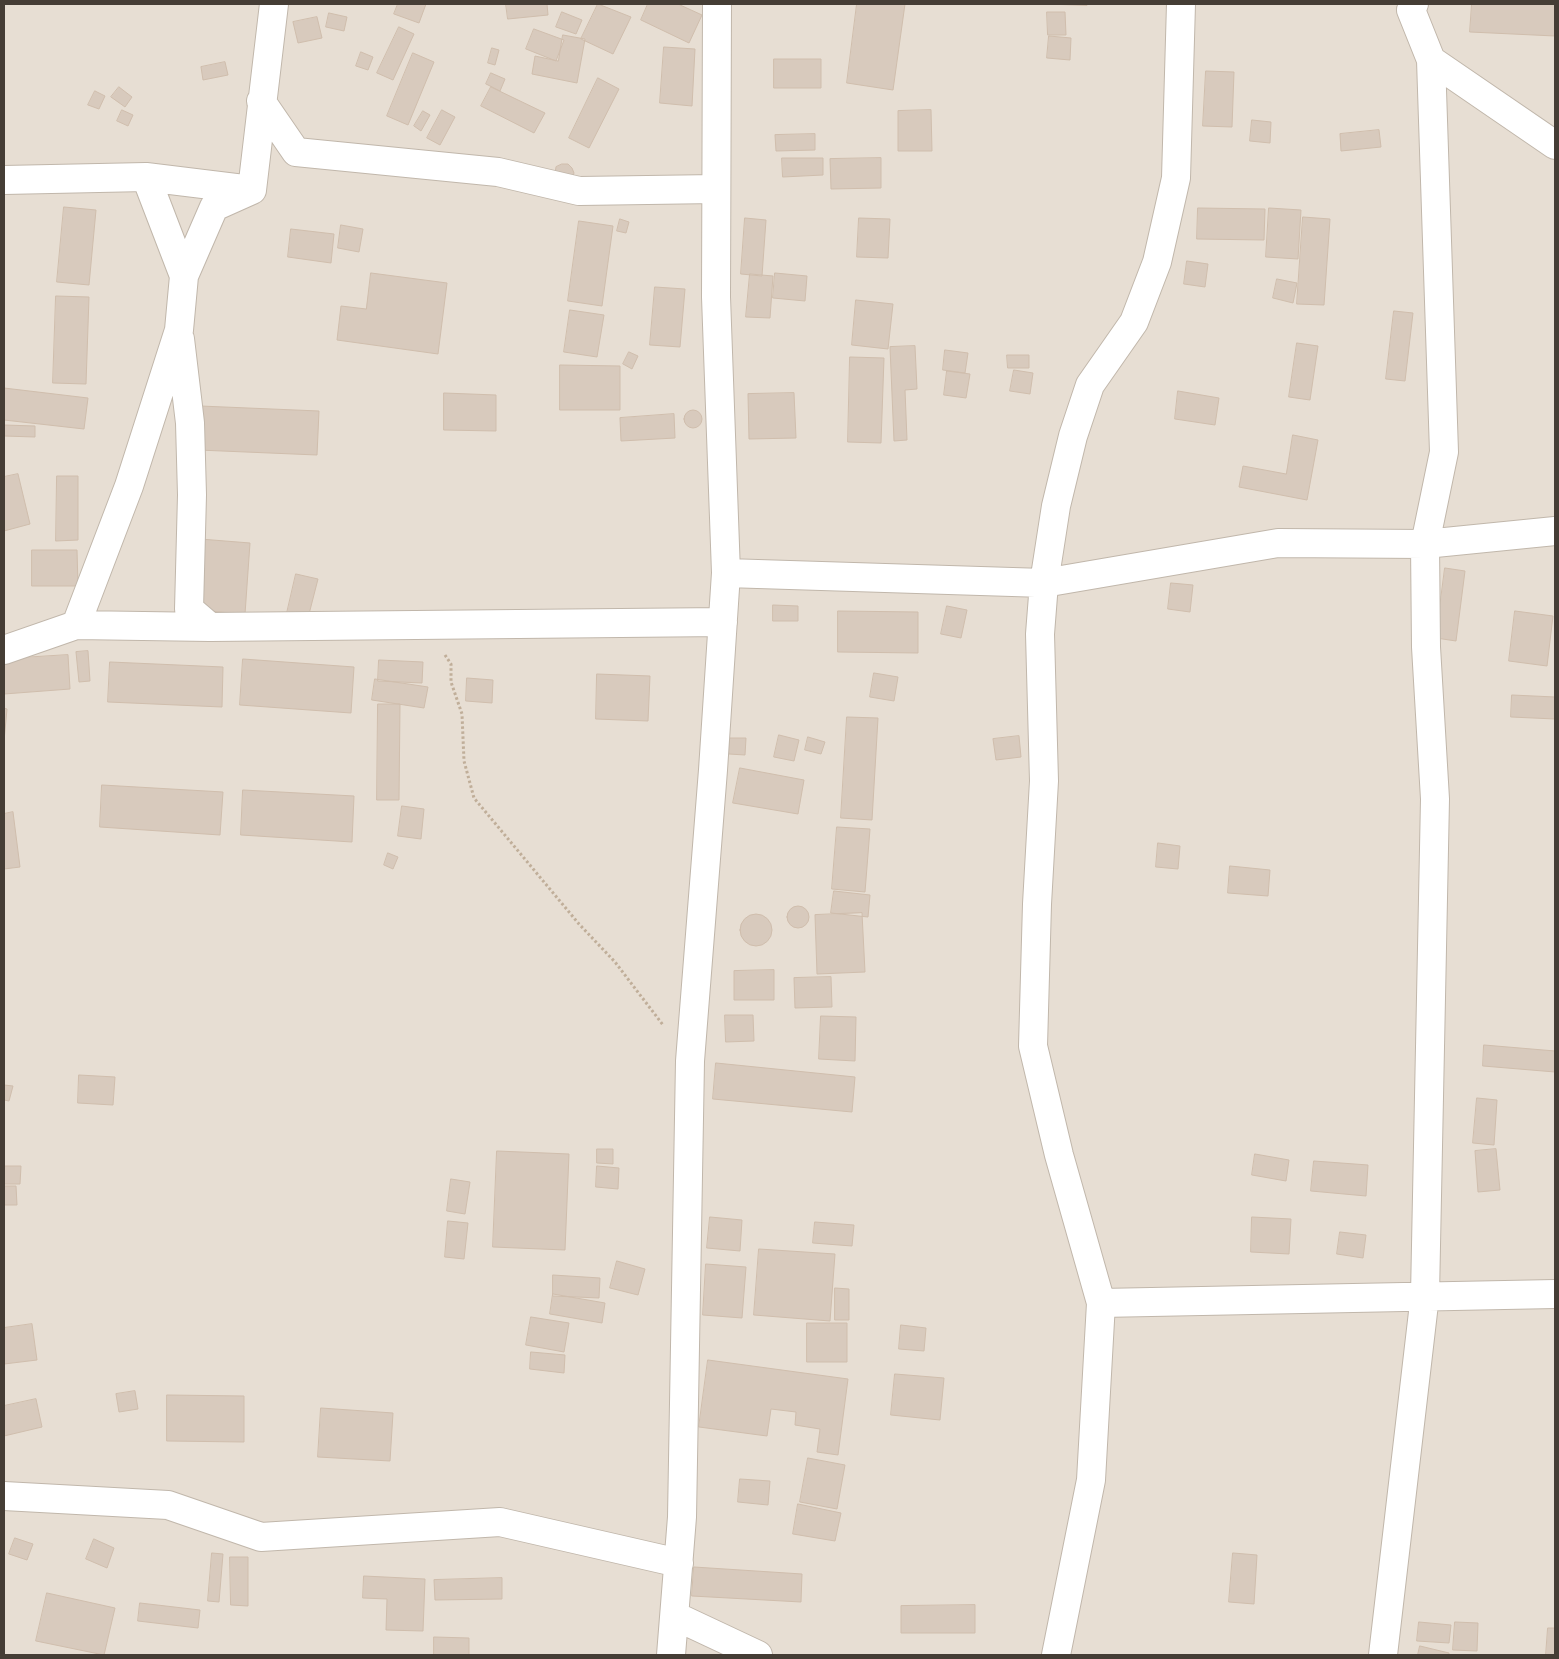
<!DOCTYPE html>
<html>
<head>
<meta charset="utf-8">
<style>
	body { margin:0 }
	#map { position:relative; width:1559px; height:1659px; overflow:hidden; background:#f3ede5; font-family:"Golos Text",sans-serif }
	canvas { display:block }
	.frame { position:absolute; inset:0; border:5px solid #453d35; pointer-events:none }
</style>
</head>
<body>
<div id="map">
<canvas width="1559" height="1659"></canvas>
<div class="frame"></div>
</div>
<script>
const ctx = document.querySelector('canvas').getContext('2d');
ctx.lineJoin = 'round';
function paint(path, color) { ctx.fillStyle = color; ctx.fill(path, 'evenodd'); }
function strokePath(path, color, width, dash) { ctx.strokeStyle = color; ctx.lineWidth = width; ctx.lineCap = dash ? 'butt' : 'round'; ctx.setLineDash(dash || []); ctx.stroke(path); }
paint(new Path2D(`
	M4,4H1555V1655H4Z`), '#e7ded3');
const building = new Path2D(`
	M398,4H426L419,23L394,14Z
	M506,4H547L548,15L508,19Z
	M598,4L631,17L613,54L581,39Z
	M648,4H678L702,15L689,43L641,20Z
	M857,4H905L893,90L847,83Z
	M1047,4H1087V5Z
	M1472,4H1555V36L1470,32Z
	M562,12L582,20L576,34L556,27Z
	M1047,12H1065L1066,35H1048Z
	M329,13L347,17L344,31L326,27Z
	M317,17L322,38L298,43L293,22Z
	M399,27L414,34L393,80L377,73Z
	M534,29L564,40L556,61L526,49Z
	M563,35L585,39L577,83L532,74L535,56L558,61Z
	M1049,36L1071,38L1070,60L1047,58Z
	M664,47L695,49L692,106L660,103Z
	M492,48L499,50L495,65L488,63Z
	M361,52L373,57L368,70L356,66Z
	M413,53L434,62L408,125L387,116Z
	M774,59H821V88H774Z
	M225,62L228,75L203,80L201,67Z
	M1206,71L1234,72L1232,127L1203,126Z
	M491,73L505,79L500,91L486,84Z
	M598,78L619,89L589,148L569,138Z
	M119,87L132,97L125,107L111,97Z
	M491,87L545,113L534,133L481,106Z
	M95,91L105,96L99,109L88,105Z
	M122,110L133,115L128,126L117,121Z
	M442,110L455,117L440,145L427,138Z
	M931,110L932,151H898V111Z
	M423,111L430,115L421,131L414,126Z
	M1252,120L1271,122L1270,143L1250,141Z
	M1379,130L1381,147L1341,151L1340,134Z
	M815,134V150L776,151L775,135Z
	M782,158H823V175L783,177Z
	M881,158V188L831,189L830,159Z
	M562,164H568L572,168L574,173L572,179L555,173L556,167Z
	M64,207L96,210L89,285L57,282Z
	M1198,208L1265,209L1264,240L1197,239Z
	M1269,208L1301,210L1298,259L1266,257Z
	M1303,217L1330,219L1324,305L1297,304Z
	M745,218L766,220L762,276L741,274Z
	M859,218L890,219L888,258L857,257Z
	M620,219L629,222L626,233L617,231Z
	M579,221L613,226L602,306L568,301Z
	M341,225L363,229L359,252L338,248Z
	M291,229L334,234L331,263L288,257Z
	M1187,261L1208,264L1205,287L1184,284Z
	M371,273L447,283L438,354L337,340L341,306L366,309Z
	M775,273L807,276L805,301L773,298Z
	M750,274L773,276L770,318L746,317Z
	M1277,279L1297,283L1293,303L1273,298Z
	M655,287L685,289L680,347L650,345Z
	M56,296L89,297L86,384L53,383Z
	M856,300L893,304L888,349L852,345Z
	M570,310L604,315L597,357L564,352Z
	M1394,311L1413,313L1405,381L1386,379Z
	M1297,343L1318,346L1310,400L1289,397Z
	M915,346L917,389L905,390L907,440L894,441L890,347Z
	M945,350L968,353L965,373L943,370Z
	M629,352L638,356L632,369L623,364Z
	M1007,355H1029V368H1008Z
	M850,357L884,358L881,443L848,442Z
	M560,365L620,366V410H560Z
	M1014,370L1033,373L1030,394L1010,391Z
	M947,371L970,374L966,398L944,395Z
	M4,388L88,398L84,429L4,420Z
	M1178,391L1219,398L1215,425L1175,419Z
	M444,393L496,395V431L444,430Z
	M794,393L796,438L749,439L748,394Z
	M200,406L319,411L317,455L198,450Z
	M684 419a9 9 0 1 1 18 0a9 9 0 1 1-18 0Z
	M674,414L675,438L621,441L620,418Z
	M4,425L35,426V437L4,436Z
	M1293,435L1318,440L1307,500L1239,487L1243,466L1286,474Z
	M18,474L30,524L4,531V477Z
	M57,476H78V540L56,541Z
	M200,539L250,543L245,614L195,610Z
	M32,550H77L78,586H32Z
	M1445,568L1465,571L1456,641L1436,638Z
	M296,574L318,579L308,618L287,613Z
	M1171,583L1193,585L1190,612L1168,609Z
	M773,605L798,606V621H773Z
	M947,606L967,610L961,638L941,634Z
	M838,611L918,612V653L838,652Z
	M1515,611L1553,616L1547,666L1509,661Z
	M88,651L90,681L79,682L76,652Z
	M68,655L70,689L4,694V659Z
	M243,659L354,667L351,713L240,705Z
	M379,660L423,662L422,683L378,681Z
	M110,662L223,667L222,707L108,702Z
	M874,673L898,677L894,701L870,697Z
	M597,674L650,676L648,721L596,719Z
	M467,678L493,680L492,703L466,701Z
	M375,679L428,687L424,708L372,700Z
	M1512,695L1555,697V719L1511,717Z
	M378,704H400L399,800H377Z
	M4,708L7,709L4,741Z
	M847,717L878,718L872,820L841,818Z
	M779,735L799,740L794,761L774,757Z
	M1019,736L1021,757L996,760L993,739Z
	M808,737L825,742L821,754L805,750Z
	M730,738H746L745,755L729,754Z
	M740,768L804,780L798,814L733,803Z
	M102,785L223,792L220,835L100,827Z
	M243,790L354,796L352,842L241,835Z
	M402,806L424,809L421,839L398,836Z
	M13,812L20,867L4,869V814Z
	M837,827L870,829L865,892L832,889Z
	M1158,843L1180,846L1178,869L1156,867Z
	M388,853L398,857L393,869L384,865Z
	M1230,866L1270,870L1268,896L1228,893Z
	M834,891L870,895L868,917L831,913Z
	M787 917a11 11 0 1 1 22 0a11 11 0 1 1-22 0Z
	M862,913L865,972L817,974L815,915Z
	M740 930a16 16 0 1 1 32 0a16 16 0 1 1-32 0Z
	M774,970V1000H734V971Z
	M831,977L832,1007L795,1008L794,978Z
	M725,1015H753L754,1041L726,1042Z
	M821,1016L856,1017L855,1061L819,1059Z
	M1484,1045L1555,1051V1072L1483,1066Z
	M716,1063L855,1077L852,1112L713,1099Z
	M79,1075L115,1077L113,1105L78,1103Z
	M4,1085L13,1086L9,1101L4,1100Z
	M1477,1098L1497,1100L1494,1145L1473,1143Z
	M597,1149H613V1164L597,1163Z
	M1496,1149L1500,1190L1478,1192L1475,1151Z
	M497,1151L569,1154L565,1250L493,1247Z
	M1255,1154L1289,1160L1286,1181L1252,1175Z
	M1314,1161L1368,1165L1366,1196L1311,1191Z
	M4,1166H21L20,1184H4Z
	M597,1166L619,1168L618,1189L596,1187Z
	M451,1179L470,1182L465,1214L447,1211Z
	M4,1186H16L17,1205H4Z
	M710,1217L742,1220L740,1251L707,1248Z
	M1252,1217L1291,1219L1289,1254L1251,1252Z
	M448,1221L468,1223L464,1259L445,1257Z
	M815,1222L854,1225L852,1246L813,1243Z
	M1340,1232L1366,1235L1363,1258L1337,1254Z
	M759,1249L835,1254L830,1321L754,1315Z
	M617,1261L645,1269L638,1295L610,1288Z
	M706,1264L746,1267L742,1318L703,1315Z
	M553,1275L600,1278L599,1298L553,1296Z
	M835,1288L849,1289V1320H835Z
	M553,1294L605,1303L602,1323L550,1314Z
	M531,1317L569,1323L564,1352L526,1345Z
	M807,1323H847V1362H807Z
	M32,1324L37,1360L4,1364V1328Z
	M901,1325L926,1328L924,1351L899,1349Z
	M531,1352L565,1355L564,1373L530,1369Z
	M708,1360L848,1379L838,1455L817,1452L820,1429L795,1425L796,1412L771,1409L767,1436L699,1427Z
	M895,1374L944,1378L940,1420L891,1415Z
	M135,1391L138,1409L119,1412L116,1394Z
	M167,1395L244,1396V1442L167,1441Z
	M36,1399L42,1427L4,1436V1406Z
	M321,1408L393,1413L390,1461L318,1457Z
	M808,1458L845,1465L837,1509L800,1502Z
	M740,1479L770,1481L768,1505L738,1502Z
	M798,1504L841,1513L835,1541L793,1534Z
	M15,1538L33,1544L27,1560L9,1554Z
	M94,1539L114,1548L107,1568L86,1559Z
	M212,1553L223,1554L219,1602L208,1601Z
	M1233,1553L1257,1555L1254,1604L1229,1602Z
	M230,1557H248V1606L231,1605Z
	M694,1567L802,1574L801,1602L692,1596Z
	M364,1576L425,1579L423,1631L386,1630L387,1599L363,1598Z
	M502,1578V1599L435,1600L434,1580Z
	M47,1593L115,1608L104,1655L36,1641Z
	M140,1603L200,1610L198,1628L138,1621Z
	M975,1605V1633H901V1606Z
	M1419,1622L1451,1625L1449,1643L1417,1641Z
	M1455,1622L1478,1623L1477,1651L1453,1650Z
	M1548,1628H1555V1655H1546Z
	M434,1637L469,1638V1655H434Z
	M1420,1646L1449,1653V1655H1418Z`);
paint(building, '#d8cabd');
strokePath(building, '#d0bead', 1);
const street = new Path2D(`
	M1431,60L1555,145
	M261,101L296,152L498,172L579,191L716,189
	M146,177L184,276
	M4,180L146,177L252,190
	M252,190L274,4
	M180,339L190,423L192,495L189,609L210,627
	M726,573L1044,583L1278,543L1425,544L1555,531
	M76,625L129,486L179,330L184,276L214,207L252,190
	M4,650L76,625L210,627L723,622
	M1101,1303L1555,1294
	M4,1496L168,1505L261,1537L500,1522L679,1563
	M675,1616L758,1655
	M671,1655L682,1517L690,1061L713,770L726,573L716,297L717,4
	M1056,1655L1091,1480L1101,1303L1059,1155L1033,1046L1037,904L1044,781L1040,634L1044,583L1056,506L1073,436L1090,385L1134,322L1157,262L1176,178L1181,4
	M1383,1655L1425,1295L1435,799L1426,647L1425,544L1444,452L1431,60L1411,10L1414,4`);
strokePath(street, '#c1b7ab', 30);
strokePath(new Path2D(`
	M445,655L451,664V682L462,714L464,761L474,798L579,924L615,962L663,1025`), '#c0ae99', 3, [2.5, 2.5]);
strokePath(street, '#fff', 28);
</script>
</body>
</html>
